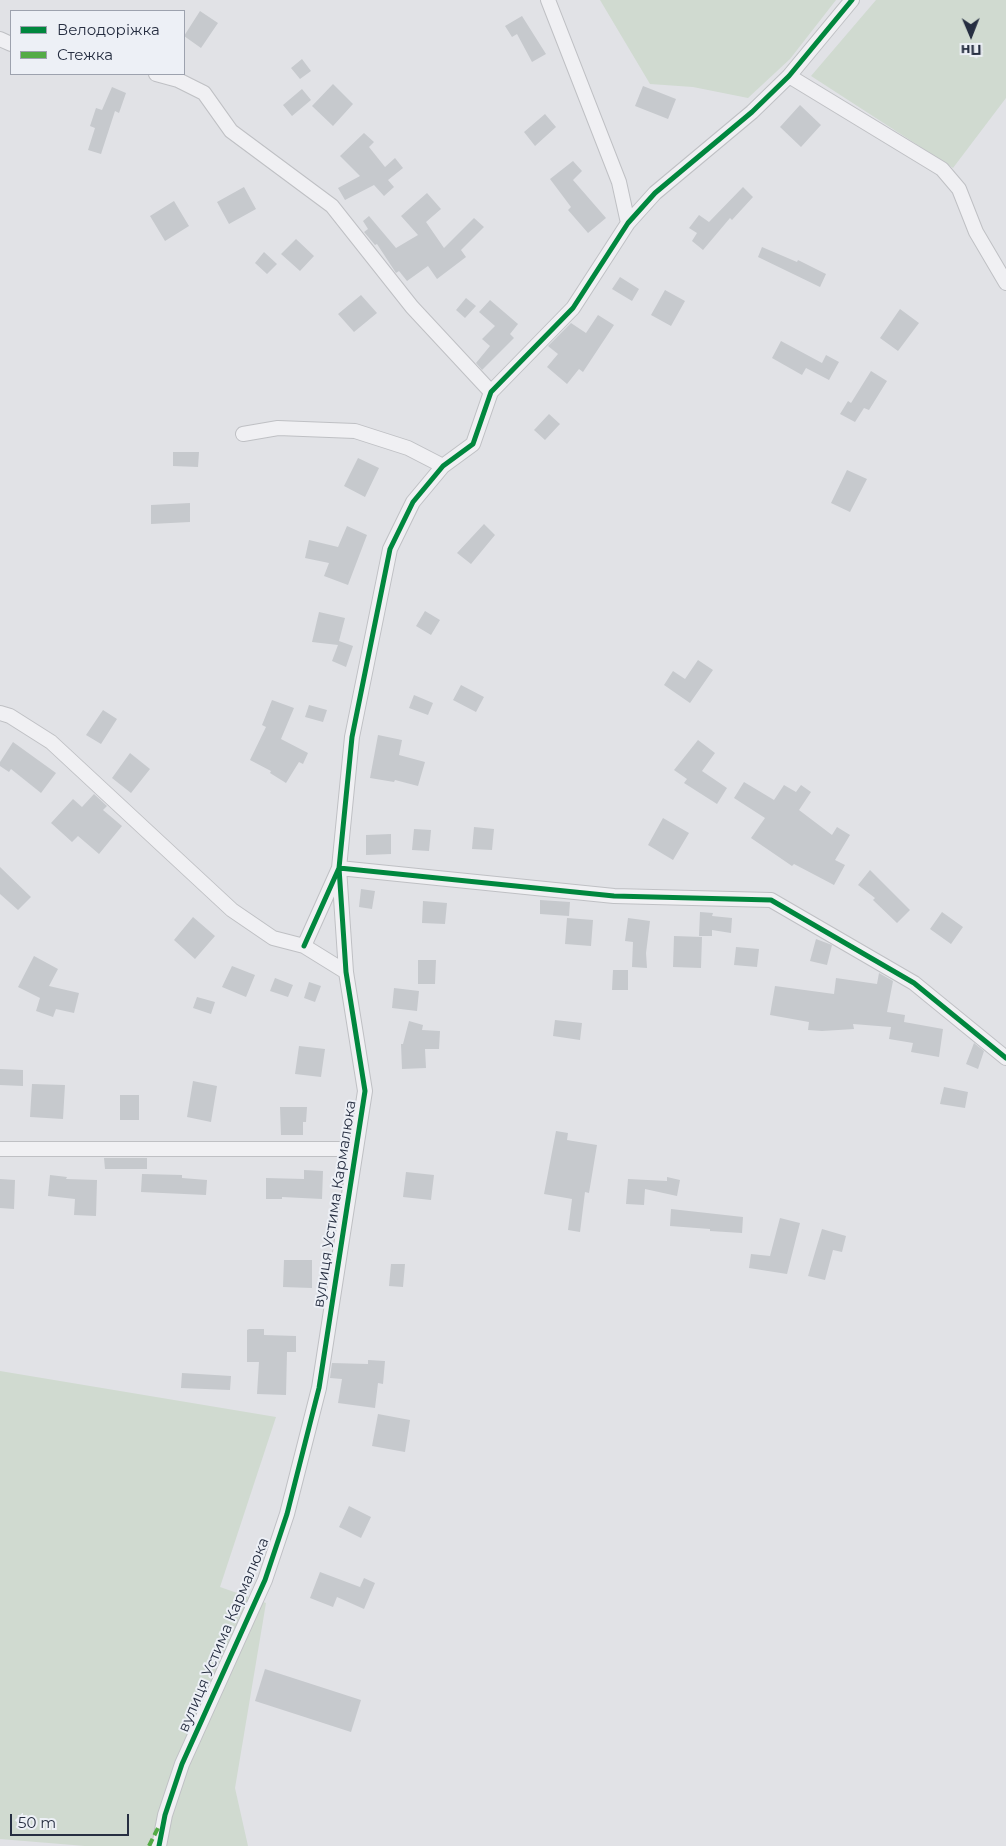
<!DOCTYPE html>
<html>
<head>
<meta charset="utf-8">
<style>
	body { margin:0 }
	#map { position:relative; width:1006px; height:1846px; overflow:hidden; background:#e1e2e6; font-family:Montserrat,sans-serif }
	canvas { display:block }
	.legend { position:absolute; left:10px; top:10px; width:175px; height:65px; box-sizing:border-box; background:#edf0f6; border:1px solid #9da2ae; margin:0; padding:6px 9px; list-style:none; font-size:15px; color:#262e41 }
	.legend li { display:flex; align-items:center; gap:10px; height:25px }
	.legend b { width:25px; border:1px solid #9da2ae }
	.north { position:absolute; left:946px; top:10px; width:50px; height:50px; -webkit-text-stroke:4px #edf0f6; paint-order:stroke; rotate:179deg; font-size:14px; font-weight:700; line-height:20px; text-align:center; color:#262e41 }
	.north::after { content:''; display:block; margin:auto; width:18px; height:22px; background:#262e41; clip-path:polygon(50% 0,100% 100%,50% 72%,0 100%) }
	.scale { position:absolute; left:10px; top:1814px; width:119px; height:22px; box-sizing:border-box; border:2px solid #262e41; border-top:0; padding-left:6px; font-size:15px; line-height:18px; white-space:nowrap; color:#262e41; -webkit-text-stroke:4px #edf0f6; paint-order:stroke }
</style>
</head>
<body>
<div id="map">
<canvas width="1006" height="1846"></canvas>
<ul class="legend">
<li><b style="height:6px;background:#00873e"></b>Велодоріжка</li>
<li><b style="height:6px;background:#53ab46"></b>Стежка</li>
</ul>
<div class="north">Пн</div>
<div class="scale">50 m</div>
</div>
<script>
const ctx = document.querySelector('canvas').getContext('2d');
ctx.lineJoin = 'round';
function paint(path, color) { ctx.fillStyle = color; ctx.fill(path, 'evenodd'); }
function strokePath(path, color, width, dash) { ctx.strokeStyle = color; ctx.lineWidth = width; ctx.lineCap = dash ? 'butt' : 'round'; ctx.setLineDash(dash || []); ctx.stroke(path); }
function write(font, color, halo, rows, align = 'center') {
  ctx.font = font + ' Montserrat,sans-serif'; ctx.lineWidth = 4; ctx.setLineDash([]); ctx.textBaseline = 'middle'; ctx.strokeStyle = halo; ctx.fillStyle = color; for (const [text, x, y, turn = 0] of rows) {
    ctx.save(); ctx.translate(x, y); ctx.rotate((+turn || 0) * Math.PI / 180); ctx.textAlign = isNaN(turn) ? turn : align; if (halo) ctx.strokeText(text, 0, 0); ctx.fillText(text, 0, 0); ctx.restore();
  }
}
paint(new Path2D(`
	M600,0H836L790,59L748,98L693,87L650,84Z
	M876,0H1006V98L953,168L811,76Z
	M0,1371L276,1417L220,1587L266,1603L235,1788L248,1846H85L0,1839Z`), '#d0dad0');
paint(new Path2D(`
	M200,11L218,23L201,48L184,36Z
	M522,16L546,54L532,62L517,34L512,37L505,26Z
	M302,59L311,71L300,79L291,68Z
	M333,84L353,104L333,126L312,106Z
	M643,86L676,99L668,119L635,106Z
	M112,87L126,93L119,113L115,111L101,154L88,150L95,128L90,126L96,108L102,110Z
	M302,89L311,100L292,116L283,105Z
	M800,105L821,125L801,147L780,127Z
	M545,114L556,127L535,146L524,132Z
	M364,133L374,142L369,147L385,167L395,158L403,168L388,180L394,187L384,196L374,185L345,200L338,188L360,176L340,156Z
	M573,161L582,171L573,180L606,218L588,233L568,210L571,207L550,179Z
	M244,187L256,209L229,224L217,202Z
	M743,187L753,197L732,220L730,218L703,250L692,241L697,233L689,228L699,215L709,222Z
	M427,193L441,209L426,222L444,248L474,218L484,227L461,250L466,257L437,279L428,266L407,281L399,271L396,273L377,244L375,245L364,232L368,229L363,221L369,216L396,248L418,235L401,216Z
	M174,201L189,226L165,241L150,216Z
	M296,239L314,256L300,271L281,254Z
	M762,247L797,262L798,260L826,274L820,287L758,257Z
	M264,252L277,264L267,274L255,263Z
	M620,277L639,289L632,301L612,289Z
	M665,290L685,301L671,326L651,315Z
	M361,295L377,313L354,332L338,314Z
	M466,298L476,306L465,318L456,310Z
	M490,300L518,324L510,334L514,338L482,370L476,363L490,346L482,339L495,326L479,312Z
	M900,309L919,323L898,351L880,338Z
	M598,315L614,325L583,372L579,369L567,384L547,367L558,354L548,346L571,323L586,333Z
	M781,341L822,363L826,355L839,362L829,380L806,368L802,375L772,358Z
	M871,371L887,381L869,410L864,408L855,422L840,414L848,401L851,403Z
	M549,414L560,424L545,440L534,430Z
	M173,452H199L198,467L173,466Z
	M358,458L379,468L365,497L344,486Z
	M847,470L867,479L850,512L831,503Z
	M190,503V522L151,524V505Z
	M484,524L495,535L471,564L457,553Z
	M347,526L367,535L348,585L324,576L329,563L305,558L309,540L338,547Z
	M425,611L440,620L431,635L416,626Z
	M319,612L345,618L339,641L353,646L346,667L332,661L338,645L312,642Z
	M698,660L713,670L690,703L664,685L673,671L685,679Z
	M461,685L484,697L476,712L453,700Z
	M414,695L433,703L428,715L409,708Z
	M272,700L294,708L281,739L308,753L303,764L299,762L286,783L270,773L271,771L250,760L266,727L262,725Z
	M309,705L327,710L323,722L305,717Z
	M103,710L117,719L101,744L86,735Z
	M378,735L402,740L399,755L425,762L418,786L395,780L394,782L370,778Z
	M698,740L715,753L702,771L727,788L717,804L684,783L687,779L674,770Z
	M13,742L56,773L41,793L11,769L9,772L0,766V762Z
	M130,753L150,769L131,793L112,778Z
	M744,782L774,800L784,785L796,792L801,785L811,792L799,810L832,835L837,827L850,835L835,860L845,865L834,885L794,864L792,866L751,838L765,818L734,798Z
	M94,794L107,806L103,810L122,826L99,854L78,836L72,842L51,823L73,799L82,807Z
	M663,818L689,833L673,860L648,845Z
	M474,827L494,829L492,850L472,849Z
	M414,829L431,830L429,851L412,850Z
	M391,834V854L366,855V835Z
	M0,867L31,897L18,910L0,894Z
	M870,870L910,910L897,923L873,900L875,898L858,885Z
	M361,889L375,891L372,909L359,907Z
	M540,900L570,902L569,916L540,914Z
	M423,901L447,903L445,924L422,923Z
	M700,912L713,913L712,916L732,918L731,933L712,930V936H699Z
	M942,912L963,927L951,944L930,929Z
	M193,917L215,936L195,959L174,940Z
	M567,918L593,920L591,946L565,944Z
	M628,918L650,921L646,953L647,968L632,967L633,942L625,941Z
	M674,936L702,937L701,968L673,967Z
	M816,939L832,945L827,965L810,961Z
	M736,947L759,949L757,967L734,965Z
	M34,956L58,969L49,986L79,993L74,1013L56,1009L53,1017L36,1011L40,998L18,987Z
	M418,960H436L435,984H418Z
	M232,966L255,975L246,997L222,987Z
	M613,970H628V990H612Z
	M879,973L893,981L887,1012L905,1015L904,1022L943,1029L939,1057L911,1052L913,1043L889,1039L891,1027L853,1024L854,1029L822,1031L808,1030L809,1022L770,1015L775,986L834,994L836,978L877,984Z
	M275,978L293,985L288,997L270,991Z
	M309,982L321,986L315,1002L304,998Z
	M394,988L419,991L417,1011L392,1008Z
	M197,997L215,1002L211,1014L193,1008Z
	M555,1020L582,1023L580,1040L553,1036Z
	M409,1021L423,1025L422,1030L440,1031L439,1049H425L426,1068L402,1069L401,1044H403Z
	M974,1043L984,1051L978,1069L966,1064Z
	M299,1046L325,1049L321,1077L295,1074Z
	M0,1069L23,1070V1086L0,1085Z
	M193,1081L217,1086L211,1122L187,1117Z
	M32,1084L65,1085L63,1119L30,1117Z
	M944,1087L968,1092L965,1108L940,1104Z
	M120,1095H139V1120H120Z
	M280,1107H307L306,1122H303V1135H281Z
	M556,1131L568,1133L567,1140L597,1145L589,1193L585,1192L580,1232L568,1230L572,1199L544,1194Z
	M104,1158H147V1169H105Z
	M304,1170L323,1171L322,1199L282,1197V1199H266V1178L304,1179Z
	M406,1172L434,1175L431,1200L403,1197Z
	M142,1174L182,1175V1178L207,1180L206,1195L141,1192Z
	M50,1175L67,1177L66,1179L97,1180L96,1216L74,1215L75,1199L48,1196Z
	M667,1177L680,1180L677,1196L645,1189L644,1205L626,1204L628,1179L667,1181Z
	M0,1179L15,1180L14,1209L0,1208Z
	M671,1209L743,1217L742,1233L710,1231V1229L670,1226Z
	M780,1218L800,1223L787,1274L749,1268L751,1254L770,1256Z
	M822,1229L846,1236L842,1252L833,1250L825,1280L808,1276Z
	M284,1260H312V1288L283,1287Z
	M391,1264H405L403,1287L389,1286Z
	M249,1329H264V1335L296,1336V1352H287L286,1395L257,1394L259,1362H247V1330Z
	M368,1360L385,1361L383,1384L378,1383L375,1408L338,1403L342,1379L330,1378L332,1363L368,1364Z
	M182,1373L231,1376L230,1390L181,1388Z
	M378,1414L410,1420L405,1452L372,1446Z
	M349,1506L371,1517L361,1538L339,1527Z
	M320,1572L360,1587L364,1578L375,1583L364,1609L337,1597L333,1607L310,1598Z
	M265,1669L361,1700L351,1732L255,1701Z`), '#c6c9cd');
const minor = new Path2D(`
	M548,0L619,182L628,223
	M0,39L11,44
	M156,74L178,80L204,93L231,131L332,206L412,307L491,392
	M789,76L942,169L959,189L976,232L1006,283
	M243,434L278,428L355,431L408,448L443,466
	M0,713L10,716L51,742L232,910L273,938L304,946L346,972
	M304,946L339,868L614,896L771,900L914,983L1006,1058
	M0,1149H356
	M159,1846L165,1815L182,1764L265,1580L287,1514L319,1388L365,1091L346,972L339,868L352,737L390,549L413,502L443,466L473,444L491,392L573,308L628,223L655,193L752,112L789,76L852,0`);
strokePath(minor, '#bfc0c4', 16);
strokePath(minor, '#f0f0f3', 14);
strokePath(new Path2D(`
	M149,1846L158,1828`), '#53ab46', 4, [8, 4]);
strokePath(new Path2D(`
	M304,946L339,868L614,896L771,900L914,983L1006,1058
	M159,1846L165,1815L182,1764L265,1580L287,1514L319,1388L365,1091L346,972L339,868L352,737L390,549L413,502L443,466L473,444L491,392L573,308L628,223L655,193L752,112L789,76L852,0`), '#00873e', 5);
write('15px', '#262e41', '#edf0f6', [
	["вулиця Устима Кармалюка",335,1204,-81],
	["вулиця Устима Кармалюка",224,1635,-67]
]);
</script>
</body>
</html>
